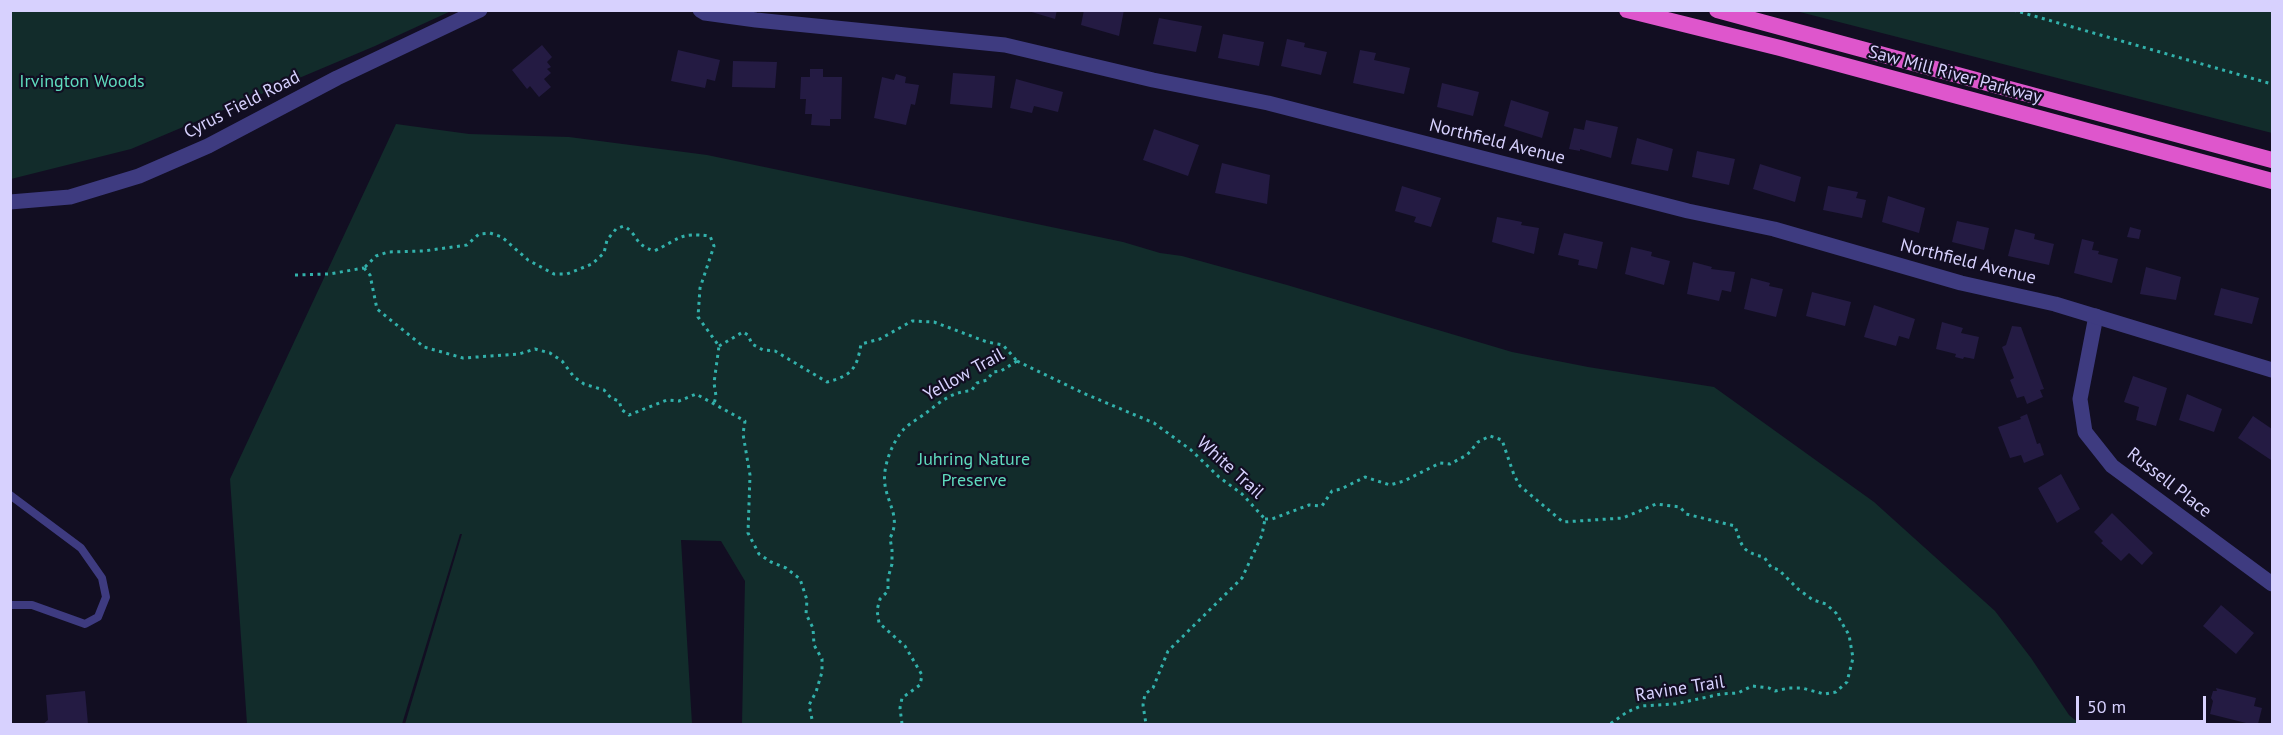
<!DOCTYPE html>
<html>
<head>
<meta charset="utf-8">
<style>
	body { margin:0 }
	#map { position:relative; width:2283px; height:735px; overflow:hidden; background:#120e22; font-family:"PT Sans",sans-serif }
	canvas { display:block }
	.frame { position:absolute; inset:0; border:12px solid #d7d1fe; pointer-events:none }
	.scale { position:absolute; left:2076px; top:696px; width:130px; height:27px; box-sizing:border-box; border:3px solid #d7d1fe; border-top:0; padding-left:8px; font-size:18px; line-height:21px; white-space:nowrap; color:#d7d1fe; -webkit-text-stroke:4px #120e22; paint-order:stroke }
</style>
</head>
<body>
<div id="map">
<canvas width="2283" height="735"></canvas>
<div class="frame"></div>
<div class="scale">50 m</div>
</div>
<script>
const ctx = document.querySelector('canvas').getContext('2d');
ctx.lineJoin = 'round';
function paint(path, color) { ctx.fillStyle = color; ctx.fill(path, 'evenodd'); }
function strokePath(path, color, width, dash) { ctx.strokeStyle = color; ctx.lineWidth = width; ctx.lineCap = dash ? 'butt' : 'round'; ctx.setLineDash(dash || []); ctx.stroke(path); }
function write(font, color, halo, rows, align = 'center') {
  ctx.font = font + ' "PT Sans",sans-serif'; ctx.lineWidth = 4.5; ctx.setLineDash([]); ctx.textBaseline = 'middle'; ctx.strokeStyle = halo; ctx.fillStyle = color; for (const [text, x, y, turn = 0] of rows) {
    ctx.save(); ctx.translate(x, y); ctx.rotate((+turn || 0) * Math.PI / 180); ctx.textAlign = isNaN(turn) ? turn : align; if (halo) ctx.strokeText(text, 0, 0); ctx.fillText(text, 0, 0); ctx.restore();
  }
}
paint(new Path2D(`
	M11,10H451V11L375,46L131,149L11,179Z
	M1796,11H2272V133Z
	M396,124L469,134L569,137L707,155L1123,242L1160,253L1182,256L1287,285L1512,352L1588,367L1714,387L1874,502L1995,611L2031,658L2069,715L2080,724H742L745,581L721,541L681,540L692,724H405L462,534H460L402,724H247L230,479Z`), '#122c2b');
paint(new Path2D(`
	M1025,10H1057L1055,19Z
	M1084,10H1124L1119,36L1081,25Z
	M1159,18L1202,26L1196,52L1153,44Z
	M1223,34L1264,42L1259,66L1218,58Z
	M1287,39L1305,43L1304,47L1327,52L1321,75L1281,66Z
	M542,45L552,57L547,62L551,67L547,69L551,73L544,79L551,87L539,97L530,86L527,89L512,70Z
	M678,50L720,60L715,81L707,79L705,88L671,81Z
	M1360,50L1376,53L1374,60L1410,68L1404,94L1353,83Z
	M733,61L777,62L775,88L732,87Z
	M810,69H823V77H842L841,119H830V126L811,125L812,114H805L806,99H800L801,77H810Z
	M953,73L995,76L992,108L950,104Z
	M896,74L906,77L905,83L919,85L915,105L911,104L906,125L874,118L882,77L894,80Z
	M1016,79L1063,92L1058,112L1034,106L1032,113L1010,108Z
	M1442,83L1479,92L1473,116L1437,107Z
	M1511,100L1549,112L1542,138L1504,126Z
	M1586,120L1618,127L1611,158L1580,149V151L1569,149L1574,128L1584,130Z
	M1154,129L1199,145L1188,176L1143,160Z
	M1637,138L1673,149L1668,171L1631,164Z
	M1697,151L1735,159L1729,185L1692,177Z
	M1222,163L1270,175L1267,204L1215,193Z
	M1760,164L1801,177L1795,202L1753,189Z
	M1402,186L1441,198L1431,227L1414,222L1416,217L1395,211Z
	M1828,186L1858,192L1856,198L1866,200L1862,218L1823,210Z
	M1888,196L1925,208L1919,233L1882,222Z
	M1497,217L1522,222L1521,225L1539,228L1534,254L1492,242Z
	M1957,221L1989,228L1984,250L1952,242Z
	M2130,227L2141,230L2139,239L2127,237Z
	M2015,229L2035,234L2034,239L2054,244L2049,265L2008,256Z
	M1564,233L1603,242L1597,269L1578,265L1579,260L1558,255Z
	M2082,239L2094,242L2092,250L2099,251L2098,254L2118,259L2112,283L2074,273Z
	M1631,247L1652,252L1651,256L1670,261L1664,285L1625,274Z
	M1693,262L1712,267L1711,269L1735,272L1731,292L1722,290L1719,301L1687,294Z
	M2146,267L2181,277L2176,300L2140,294Z
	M1751,278L1770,283L1769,286L1783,289L1776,317L1744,309Z
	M2221,288L2259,298L2252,324L2214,315Z
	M1812,292L1851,302L1845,326L1806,316Z
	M1874,305L1915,319L1909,339L1899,336L1896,346L1864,337Z
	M1942,322L1963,328L1961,333L1979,337L1974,359L1964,357L1963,359L1955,357L1956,354L1936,349Z
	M2012,326L2021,327L2044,389L2040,390L2043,397L2027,404L2024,396L2017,398L2010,380L2014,378L2002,347L2006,345Z
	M2133,376L2167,388L2156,426L2136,420L2139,407L2124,402Z
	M2187,394L2222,409L2214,432L2179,420Z
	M2027,414L2037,444L2040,443L2044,455L2024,463L2021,455L2010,458L1998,427L2021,419L2020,417Z
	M2253,416L2272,429L2271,460L2238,438Z
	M2061,474L2080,509L2057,523L2038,488Z
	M2112,513L2153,553L2142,565L2129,553L2121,561L2101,543L2103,541L2094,532Z
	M2221,605L2254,633L2236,654L2203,626Z
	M2216,688L2256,698L2254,706L2262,708L2258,724H2250L2210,714L2213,701L2211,698L2213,691H2217Z
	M85,691L88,724H43L48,720L46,695Z`), '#241b43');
strokePath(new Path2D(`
	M2013,10L2272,84
	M365,267L376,256L388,252L424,251L467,245L479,234L490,233L502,237L528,260L554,274H567L592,264L604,253L607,240L616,229L624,226C639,235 633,244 654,251C680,239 679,232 710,236L714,246L700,288L698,317L719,346L714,383L716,396L714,404
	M364,268L370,275L377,309L424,347L463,358L519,354L535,349L550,353L562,361L574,377L584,384L604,390L611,398L619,401L622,410L629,415L667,400L679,401L696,394L745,421L743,434L750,475L748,533L759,554L771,562L786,568L800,579L807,600L806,614L813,628L814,645L822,659V672L816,692L809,705L813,724
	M295,275L329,274L364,268
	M719,346L743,332L748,335L752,344L763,350L775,351L827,382C851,376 857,369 861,344L880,339L912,321L934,322L987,342L1003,345L1017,361
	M1017,361L1083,393L1154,423L1191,450L1219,477L1242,494L1265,519L1262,535L1242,578L1168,651L1153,688L1145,694L1143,705L1146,724
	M1265,519H1272L1309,505L1322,506L1332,491L1341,489L1365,477L1390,485L1404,481L1440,463L1450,464L1467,455L1478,442L1490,436L1502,440L1514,475L1520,486L1563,522L1623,518L1656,504L1680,507L1686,514L1735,526C1742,547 1742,552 1764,557L1771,567L1779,570L1798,589L1813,600L1826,604L1836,613L1849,635L1853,658L1847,682L1836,692L1824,694L1802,688H1789L1775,691L1769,688L1752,686L1738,693L1721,694L1675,704L1641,706L1627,712L1610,724
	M902,724L900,708L902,698L920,685L922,675L905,646L879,623L877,610L880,599L888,591V578L892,564V550L890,538C901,518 888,505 885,485C882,468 892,442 904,429C910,423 919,418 926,413C940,402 953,391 971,391L977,383L987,380L993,372L1001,371L1017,361`), '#32b1ab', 3, [3, 4.5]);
strokePath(new Path2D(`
	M10,495L81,548L102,578L106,597L98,617L85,624L32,605H10`), '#3e3b80', 8);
strokePath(new Path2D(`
	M2096,316L2080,399L2085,432L2112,466L2272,584`), '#3e3b80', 15);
strokePath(new Path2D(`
	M700,10L705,13L756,20L1005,45L1153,80L1268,103L1688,211L1774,229L1961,283L2055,304L2272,370
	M10,202L70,197L139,176L208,146L337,78L480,10`), '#3e3b80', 15);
strokePath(new Path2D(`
	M1627,10L1780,48L2272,181
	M1717,10L2272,160`), '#de56cc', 16);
write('18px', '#d7d1fe', '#120e22', [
	["Saw Mill River Parkway",1955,75,15],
	["Cyrus Field Road",242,105,-27],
	["Northfield Avenue",1497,142,14],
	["Northfield Avenue",1968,262,14],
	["Yellow Trail",964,375,-29],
	["White Trail",1230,468,42],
	["Russell Place",2169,483,38],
	["Ravine Trail",1680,689,-9]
]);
write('18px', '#5fdbbe', '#120e22', [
	["Irvington Woods",82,82],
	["Juhring Nature",974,460],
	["Preserve",974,481]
]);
</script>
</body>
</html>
